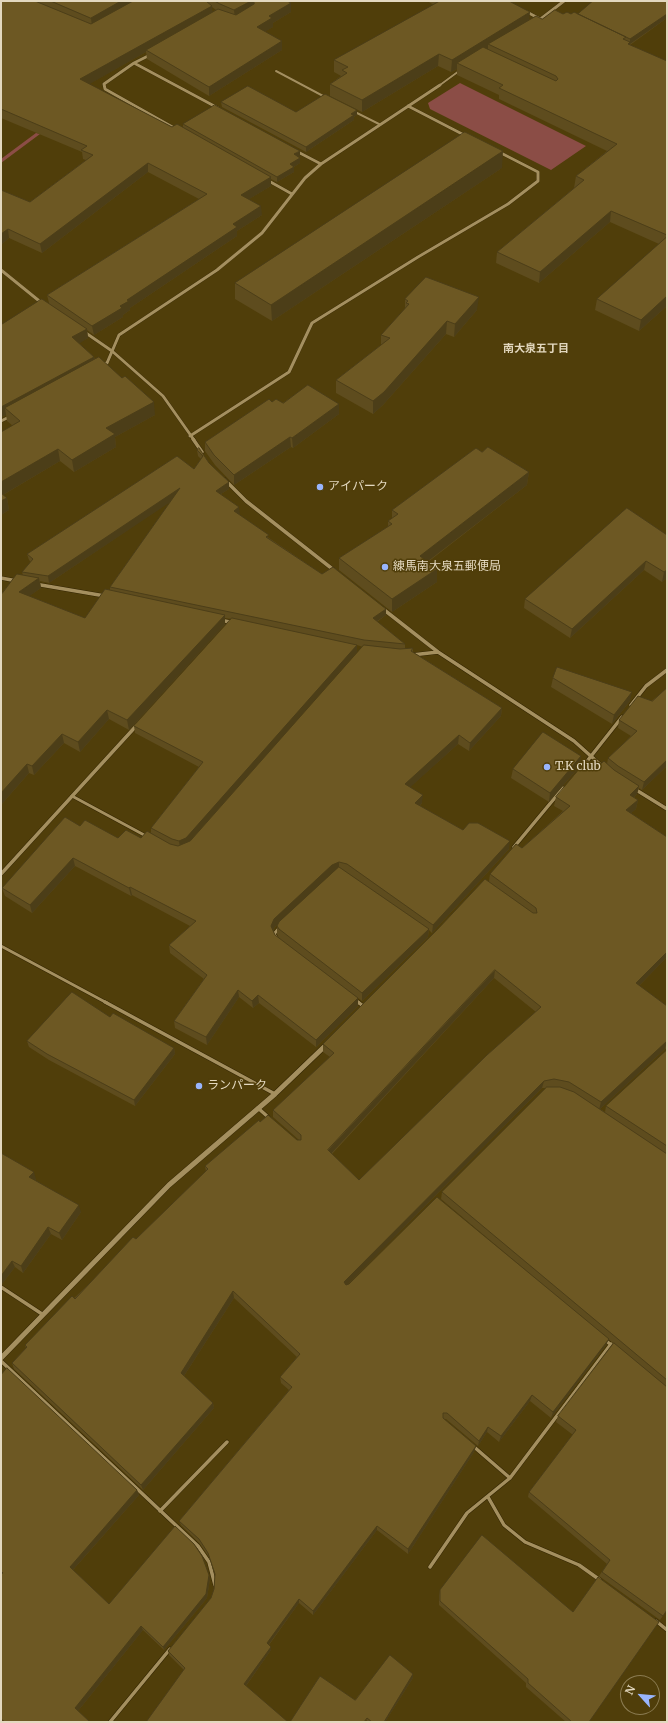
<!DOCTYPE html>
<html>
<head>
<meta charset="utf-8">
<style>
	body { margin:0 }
	#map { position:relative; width:668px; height:1723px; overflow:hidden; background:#503e0a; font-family:Merriweather,serif }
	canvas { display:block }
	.frame { position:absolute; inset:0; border:2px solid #e3d8bf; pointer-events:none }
	.north { position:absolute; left:620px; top:1675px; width:40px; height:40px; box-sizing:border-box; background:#503e0a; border:1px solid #8b7c52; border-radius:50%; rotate:297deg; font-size:11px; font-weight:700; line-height:16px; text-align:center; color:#e3d8bf }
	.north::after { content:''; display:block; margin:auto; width:14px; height:18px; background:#99b5fd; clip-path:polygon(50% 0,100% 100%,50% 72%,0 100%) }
</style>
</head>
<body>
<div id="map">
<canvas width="668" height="1723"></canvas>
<div class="frame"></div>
<div class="north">N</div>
</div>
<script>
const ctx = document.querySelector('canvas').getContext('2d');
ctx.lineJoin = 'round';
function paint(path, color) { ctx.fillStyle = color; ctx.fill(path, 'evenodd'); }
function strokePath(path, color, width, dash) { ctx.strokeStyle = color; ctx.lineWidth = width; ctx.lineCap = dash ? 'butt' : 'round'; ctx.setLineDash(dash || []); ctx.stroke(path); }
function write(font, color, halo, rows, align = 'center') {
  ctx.font = font + ' Merriweather,"Noto Sans JP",serif'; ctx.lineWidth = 3; ctx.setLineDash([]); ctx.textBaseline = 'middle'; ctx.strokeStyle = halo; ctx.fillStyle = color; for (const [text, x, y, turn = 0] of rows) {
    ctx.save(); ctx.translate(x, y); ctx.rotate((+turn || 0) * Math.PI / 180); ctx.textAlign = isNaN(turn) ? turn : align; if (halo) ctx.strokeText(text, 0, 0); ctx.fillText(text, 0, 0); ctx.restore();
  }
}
paint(new Path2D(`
	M460,83L586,146L551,170L430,109L428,103Z
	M36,133L40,134L1,163V159Z`), '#8b4d46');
const laneFar2 = new Path2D(`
	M276,71L325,97
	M440,85L459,71
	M353,111L379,124`);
const laneFar1 = new Path2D(`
	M72,796L146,836
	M276,937L274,934L280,927
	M1,946L107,1003
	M355,1000L359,1003`);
const lane = new Path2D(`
	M105,1002L275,1094
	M358,1002L363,1006
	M258,1108L268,1117
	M1,1287L42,1314
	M605,1340L615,1348
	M1,1361L198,1546L209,1562L215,1585
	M473,1446L510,1478
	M488,1497L504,1525L525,1542L579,1565L600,1580
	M160,1511L227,1442
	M430,1567L467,1513L510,1478L611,1344
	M656,1621L667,1630
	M110,1722L170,1649`);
const streetFar2 = new Path2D(`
	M527,12L540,19
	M538,21L564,1
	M152,54L134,63L218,108
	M134,63L104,84L105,89L176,129
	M408,106L466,136
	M296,151L321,164
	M267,180L292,194
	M1,270L43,304
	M83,331L112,351L163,396L194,440
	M102,365L107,363L119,335L217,270L262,233L305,178L321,164L440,85
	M1,421L11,416
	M190,436L289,372L312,323L418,257L508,204L538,181V172L499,152`);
const streetFar1 = new Path2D(`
	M193,439L202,452
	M225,480L246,501L335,571
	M1,578L17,581
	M35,584L105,596
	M383,609L438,652L574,741L603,767
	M220,620L235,623
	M412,655L438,652
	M631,705L646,686L667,670
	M584,765L622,717
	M633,788L667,809
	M514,847L563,788
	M1,874L137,725`);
const street = new Path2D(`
	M1,1358L169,1185L275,1094L326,1045`);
strokePath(laneFar2, '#332500', 2.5);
strokePath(laneFar1, '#332500', 4);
strokePath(lane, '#332500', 4.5);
strokePath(streetFar2, '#332500', 3.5);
strokePath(streetFar1, '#332500', 4.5);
strokePath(street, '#332500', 6);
strokePath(laneFar2, '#a48f5f', 2);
strokePath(laneFar1, '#a48f5f', 3);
strokePath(lane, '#a48f5f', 3.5);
strokePath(streetFar2, '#a48f5f', 3);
strokePath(streetFar1, '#a48f5f', 3.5);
strokePath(street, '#a48f5f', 5);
paint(new Path2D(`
	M1,1H287L291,12L273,23V27L265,31L282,50L209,96L147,59L146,52L89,84L172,127L183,128V124L300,156L298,157L300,158V163L294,167V172L277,182L271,179V186L249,199L262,215L237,231V236L130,308V310L123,315V317L94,335L87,330L88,338L79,343L94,357L95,359L155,415L115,437L116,447L74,472L60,461L3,495L7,498L9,510L1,515V432L13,426L7,421L6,415L2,417L1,415V325L49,303L47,295L199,199L148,172L42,253L9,238L1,245V190L30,202L86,160L83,159L82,152L1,118ZM212,7L216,10L212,12Z
	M427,1H509L530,20L542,19L563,14H578L667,1V18L630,45L667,61V306L639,331L595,310L597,299L659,244L610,222L539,283L496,263L497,252L574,188L576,176L607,151L499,99V95L457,75V69L451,72L438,66L362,112L330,96V84L341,76L334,72V60L434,5Z
	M221,102L296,112L357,115L354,117V120L306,152L222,107Z
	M502,168L272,321L235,299V283Z
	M405,299L477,310L454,337L446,334L383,405L373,414L336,393V380L381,345V335L405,309Z
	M272,402L283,403L339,404V414L293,448L291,447L234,485L215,465L205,451V442Z
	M197,450L209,463L229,489L221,494L240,514L239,515L269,538L322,574L386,615L377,622L405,644V648H413V652L502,708L501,716L469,751L458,744L410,787L422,803L420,806L463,830L509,849L432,933L429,930L428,937L362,1001L279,938L277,934V926L278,924L275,927L273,931L275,935L358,998V1006L316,1047L259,1003L253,1008L239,997L207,1045L175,1028L174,1021L204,979L170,953L169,945L190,926L132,895L131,896L79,868L75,866L32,913L5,896L2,888L80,826L118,838H141L151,834V828L199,767L135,733L134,726L232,619L225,618V624L129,730L109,719L80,752L64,743L34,775L29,773L1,805L2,593L23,576L22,572L31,562L29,560L27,554L194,469L201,459L198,456ZM171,501L110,587V590L85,618L29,596L41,588L40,581L49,583ZM357,645L363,647L264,758L357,652ZM334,872L302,901L332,873Z
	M482,452L529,472L527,485L428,562L437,582L392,612L339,570V558L388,527V521L392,519V510Z
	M667,535V578L662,582L644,570L570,638L524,608L525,599Z
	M553,678L630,701L612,724L551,687Z
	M667,688V766L642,790L639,788L637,794L634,797L638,800L636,809L631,813L667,837V957L639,986L667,1006V1048L665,1049L600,1109L605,1112L606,1106L667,1050V1610L660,1620L599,1576L607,1564L528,1497L529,1492L573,1435L556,1422L558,1416L613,1343L608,1339L606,1345L551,1418L530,1401L499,1442L487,1432L478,1446L446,1419H444L476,1446L474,1452L408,1554L377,1530L313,1615L299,1603L269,1645L271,1647V1650L246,1686L184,1670L169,1655L168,1651L211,1598L214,1589L215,1575L209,1557L200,1544L181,1525L179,1521L289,1390L281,1383L280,1377L297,1357L234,1298L184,1376L213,1403L214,1408L143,1490L14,1369L12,1363L26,1348L25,1345L136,1239L206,1172L205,1166L260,1122L297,1140H299L273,1117V1110L330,1057L323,1052V1044L489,881L490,874L522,848L563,811L554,806L556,797L597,767L607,764L608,758L631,736L618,728L619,720L652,701ZM494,978L536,1012L359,1180L332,1154ZM542,1088H546L442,1192L441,1199L536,1279L348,1284Z
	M580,766L549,802L511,778L513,769Z
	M110,1017L174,1048L175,1054L135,1106L49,1060L29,1047L27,1041Z
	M1,1153L36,1179L35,1180L81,1212L62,1240L51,1234L23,1273L15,1267L2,1284H1Z
	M1,1375L137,1490L139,1495L73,1570L109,1604L209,1575L210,1579L207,1598L164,1650L143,1630L78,1711L90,1722H4L1,1719V1574L2,1573H1Z
	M440,1590L589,1722H566L526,1687V1683L439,1605V1595Z
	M413,1678L385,1722H368L367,1721L355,1700Z`), '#5e4c1e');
paint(new Path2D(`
	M121,1H138L92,27L91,18Z
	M251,1H254V9L235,19L234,10Z
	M291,3V12L273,23V27L258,36L257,27L269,16Z
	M212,6L213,15L146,50V52L81,89L80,79Z
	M530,12L529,24L488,44V50L457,63V69L451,72L452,60Z
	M667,14V18L630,44L628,53V44L630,42V39Z
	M282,41V50L209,96V87Z
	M439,54L438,66L362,112V100Z
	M357,110V115L354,117V120L306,152V147Z
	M300,151V156L294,160V154Z
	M503,151L502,168L272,321L271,305Z
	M300,158V163L294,167V172L277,182V177L290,164Z
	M148,163V172L42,253L40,244Z
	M271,177V186L241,204V195Z
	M261,206L262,215L237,231V236L130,308V310L123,315V317L94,335L92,326L120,306L127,300L233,224Z
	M611,211L610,222L539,283L540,272Z
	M8,229L9,238L1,245V234Z
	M667,296V306L639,331L641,320Z
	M479,297L477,310L454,337L455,324Z
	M447,321L446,334L383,405L373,414V401Z
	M87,329L88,338L74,347L72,337Z
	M94,357L96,366L5,408L6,415L2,417L1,407Z
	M154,402L155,415L115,437L116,447L74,472L72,460L106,428Z
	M339,404V414L293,448L292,438Z
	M290,437L291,447L234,485V475Z
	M58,449L60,461L1,496V482Z
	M529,472L527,485L419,568L420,556Z
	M229,482V489L216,497V491Z
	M180,488L181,495L49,583L48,576Z
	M7,498L9,510L1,515V501Z
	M239,507L240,514L234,518V511Z
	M646,561L644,570L570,638L572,629Z
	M437,569V582L392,612V599Z
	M667,570V578L662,582L664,572Z
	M39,578L41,588L21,602L19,592Z
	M386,609V615L373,624V618Z
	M225,615V624L129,730L127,720Z
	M357,645V652L187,845L180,848L179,841Z
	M632,692L630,701L612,724L614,715Z
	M502,708L501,716L469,751L470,743Z
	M107,710L109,719L80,752L78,742Z
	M62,734L64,743L34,775L32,766Z
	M459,735L458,744L404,793L405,784Z
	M581,756L580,766L549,802L550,793Z
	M667,760V766L642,790L644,782Z
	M27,764L29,773L1,805V793Z
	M639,786L637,794L628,803L630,795Z
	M423,795L422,803L415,811V803Z
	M638,800L636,809L624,819L626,810Z
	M510,841L509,849L432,933L433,925Z
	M73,858L75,866L32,913L30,905Z
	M339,862V870L332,873L275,927L271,934V926L274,919L332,865Z
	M130,887L132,895L131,896L129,888Z
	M429,929L428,937L362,1001V993Z
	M667,952V957L634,991L636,983Z
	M495,970L494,978L328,1157V1150Z
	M238,990L239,997L207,1045L206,1037Z
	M258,995L259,1003L253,1008L252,1001Z
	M358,998V1006L316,1047V1040Z
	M667,1041L665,1049L599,1110L601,1102Z
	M174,1048L175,1054L135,1106L134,1100Z
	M544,1081L542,1088L344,1288V1282Z
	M34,1172L36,1179L32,1184L29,1177Z
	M79,1205L81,1212L62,1240L59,1233Z
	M48,1227L51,1234L23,1273L21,1266Z
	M12,1261L15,1267L2,1284H1V1276Z
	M233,1291L234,1298L182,1379L181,1373Z
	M609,1339L606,1345L551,1418L553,1412Z
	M532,1395L530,1401L499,1442L501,1436Z
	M213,1403L214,1408L143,1490L141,1485Z
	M488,1427L487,1432L478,1446L479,1441Z
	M476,1446L474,1452L408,1554V1549Z
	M137,1490L139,1495L72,1571L70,1567Z
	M377,1526V1530L313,1615V1611Z
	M209,1575L210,1579L207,1598L164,1650L163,1647Z
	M299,1599V1603L267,1647V1643Z
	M141,1626L143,1630L78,1711L75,1708Z
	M271,1647V1650L245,1687L244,1684Z
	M413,1674V1678L385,1722H384Z`), '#4c3e18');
const building = new Path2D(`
	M1,1H35L91,24L133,1H206L212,6L80,79L172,127L177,124L271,177L241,195L261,206L233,224L237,227L127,300L129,301L120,306L122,308L92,326L47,295L207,194L148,163L40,244L8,229L1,234V190L30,202L93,155L81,150L87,146L1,109Z
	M51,1H121L91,18Z
	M215,1H251L234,10L220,4Z
	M254,1H287L291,3L269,16L272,18L257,27L282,41L209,87L146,50L218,9L236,15L254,4Z
	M440,1H509L530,12L452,60L439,54L362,100L330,84L347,73L342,70L348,67L334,60Z
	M593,1H667V14L630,39L626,37L578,14Z
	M555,10L563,14L567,12L571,14L574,12L626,37L623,39L630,42L628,44L667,61V235L611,211L540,272L497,252L584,180L576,176L617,144L499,88L503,85L457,63L483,47L556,81L558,79L556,76L488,44L536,16L542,19Z
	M248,86L296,112L325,94L357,110L351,114L354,115L306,147L221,102Z
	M215,105L300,151L294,154L300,158L290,164L294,167L277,177L183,124Z
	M465,132L503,151L271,305L235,283Z
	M667,237V296L641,320L597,299Z
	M426,277L479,297L455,324L447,321L384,392L373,401L336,380L390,338L381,335L409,304L406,303L408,301L405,299Z
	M42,299L87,329L72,337L94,357L1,407V325Z
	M99,357L122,378L125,376L154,402L106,428L115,434L72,460L58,449L1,482V432L20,421L5,408Z
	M308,385L339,404L292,438L290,437L234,475L214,455L205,442L269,399L272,402L276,399L283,403Z
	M488,447L529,472L420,556L437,569L392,599L339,558L392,524L388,521L398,514L392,510L476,448L482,452Z
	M199,448L209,463L229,482L216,491L239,507L234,511L269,535L266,537L322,574L333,567L386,609L373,618L405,644L364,640L110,587L180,488L48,576L22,572L33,559L27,554L177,456L194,469L203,456L197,450Z
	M1,493L7,498L1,501Z
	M627,508L667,535V570L664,572L646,561L572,629L525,599Z
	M17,574L39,578L19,592L85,618L105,589L225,615L127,720L107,710L78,742L62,734L32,766L27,764L1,793V592L2,593Z
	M232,618L357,645L186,838L179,841L172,839L151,828L203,762L134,726Z
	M364,645L400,649L413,648L411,651L502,708L470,743L459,735L405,784L423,795L415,803L463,830L469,823H478L510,841L433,925L347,864L339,862L332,865L274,919L271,926L275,935L358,998L316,1040L258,995L252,1001L238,990L206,1037L174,1021L207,975L169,945L196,921L130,887L129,888L77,860L73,858L30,905L2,888L65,817L80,826L85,820L118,838L126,830L141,838L147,831L170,844L178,846L190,841Z
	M557,667L632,692L614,715L553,678Z
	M667,688V760L644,782L618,766L608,758L637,731L619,720L638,696L652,701Z
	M543,732L581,756L550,793L513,769Z
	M587,760L597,767L604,761L614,770L639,786L630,795L638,800L626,810L667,837V952L636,983L667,1006V1041L601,1102L569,1082L554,1079L544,1081L344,1282L346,1285L349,1284L437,1197L609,1339L553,1412L532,1395L501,1436L488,1427L479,1441L447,1413H443V1418L476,1446L408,1549L377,1526L313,1611L299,1599L267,1643L271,1647L244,1684L288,1722H146L185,1668L168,1651L211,1598L214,1589L215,1574L208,1553L199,1539L179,1521L292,1387L280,1377L300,1354L233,1291L181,1373L213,1403L141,1485L12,1363L27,1347L25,1345L72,1296L75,1299L133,1237L136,1239L208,1169L205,1166L259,1120L260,1122L268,1115L297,1140H301V1135L273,1110L334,1053L323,1044L436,931L485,879L533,913H537L536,908L490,874L516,844L522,848L570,806L556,797ZM495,970L541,1007L487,1055L359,1180L328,1150Z
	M339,867L429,929L362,993L279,929L277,926L279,922Z
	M72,992L110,1017L113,1013L174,1048L134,1100L47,1054L27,1041Z
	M667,1050V1146L606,1106Z
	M547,1087H560L574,1092L667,1154V1380L442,1192Z
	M1,1153L34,1172L29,1177L79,1205L59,1233L48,1227L21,1266L12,1261L1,1276Z
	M614,1343L667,1387V1610L663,1616L602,1572L610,1560L529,1492L576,1430L558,1416Z
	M7,1368L137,1490L70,1567L109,1604L175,1526L194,1544L202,1556L209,1575L206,1594L163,1647L141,1626L75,1708L90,1722H5L1,1719V1574L3,1573L1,1571V1375Z
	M482,1535L573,1612L598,1577L659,1622L589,1722H572L528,1683V1679L440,1601V1590Z
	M390,1655L413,1674L384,1722H372L367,1718L364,1722H290L320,1676L355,1700Z`);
paint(building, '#6d5823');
strokePath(building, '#4c3e18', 1);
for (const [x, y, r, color] of [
	[320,487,4,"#99b5fd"],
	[385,567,4,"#99b5fd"],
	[547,767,4,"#99b5fd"],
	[199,1086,4,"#99b5fd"]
]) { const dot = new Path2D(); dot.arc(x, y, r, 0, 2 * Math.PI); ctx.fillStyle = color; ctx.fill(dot); strokePath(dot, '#503e0a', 1.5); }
write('bold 11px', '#e3d8bf', '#503e0a', [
	["南大泉五丁目",536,349]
]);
write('12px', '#e3d8bf', '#503e0a', [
	["アイパーク",328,487],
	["練馬南大泉五郵便局",393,567],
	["T.K club",555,767],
	["ランパーク",207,1086]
], 'left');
</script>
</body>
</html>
